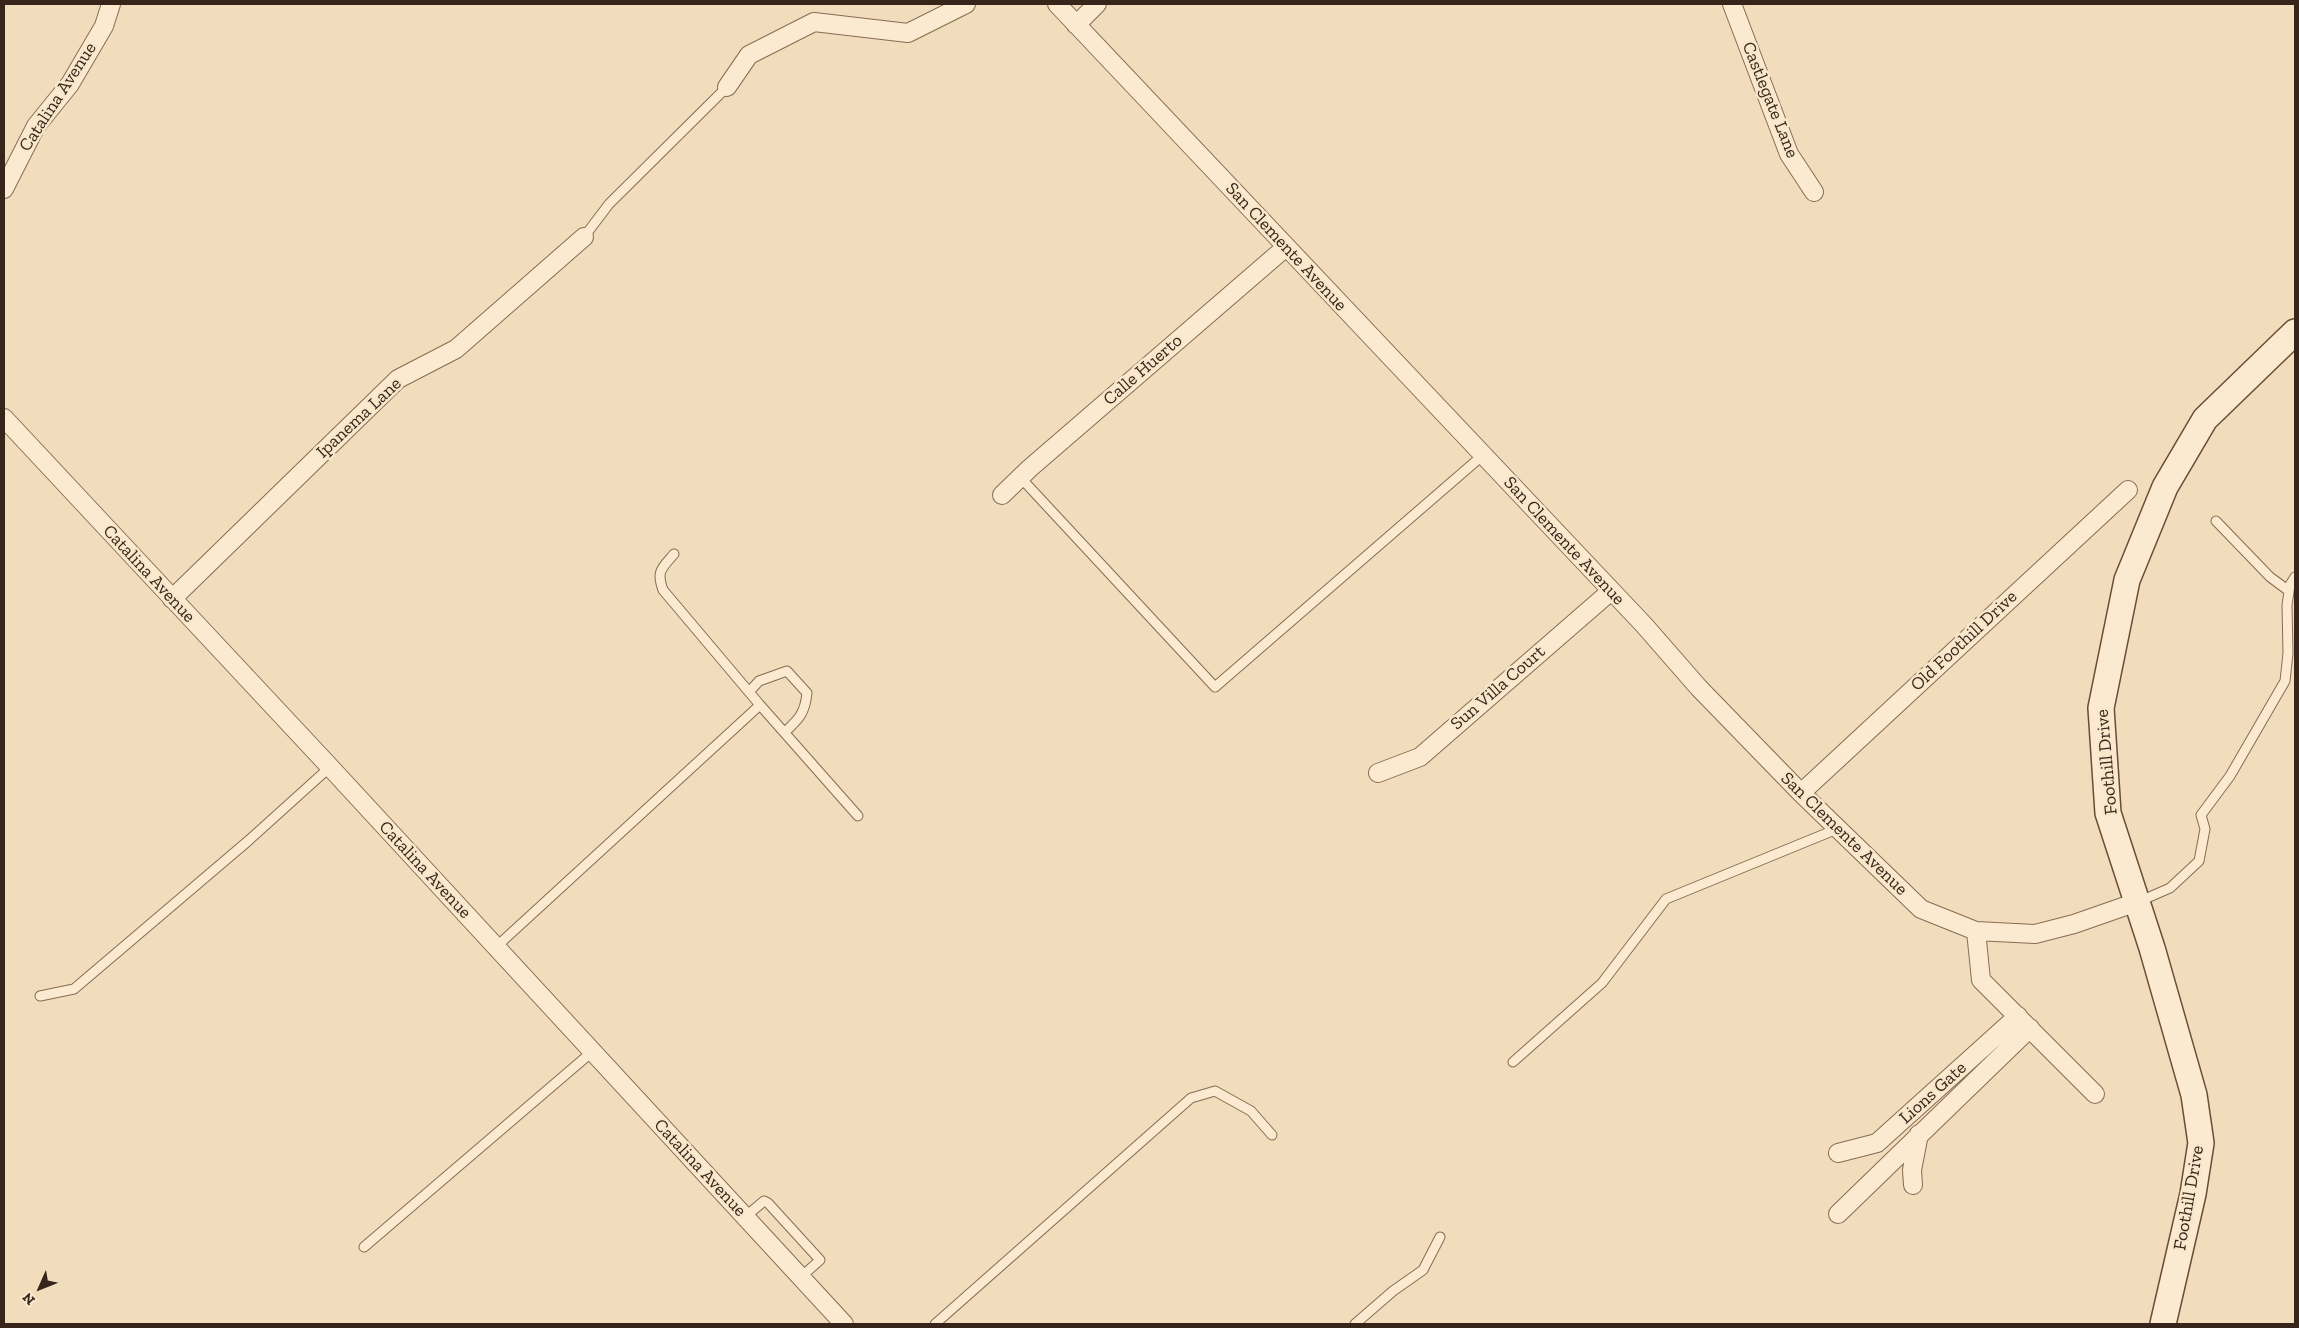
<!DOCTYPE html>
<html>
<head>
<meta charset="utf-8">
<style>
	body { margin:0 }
	#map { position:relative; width:2299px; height:1328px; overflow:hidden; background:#f1dcbb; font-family:"Zilla Slab",serif }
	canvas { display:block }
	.frame { position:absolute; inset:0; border:5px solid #37251a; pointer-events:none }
	.north { position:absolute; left:15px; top:1263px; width:50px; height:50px; -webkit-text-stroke:4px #f8e7cb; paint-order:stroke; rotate:226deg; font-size:14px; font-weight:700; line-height:20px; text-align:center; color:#37251a }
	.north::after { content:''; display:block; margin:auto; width:18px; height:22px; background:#37251a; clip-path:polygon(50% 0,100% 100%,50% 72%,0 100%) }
</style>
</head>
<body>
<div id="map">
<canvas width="2299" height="1328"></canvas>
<div class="frame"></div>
<div class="north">N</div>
</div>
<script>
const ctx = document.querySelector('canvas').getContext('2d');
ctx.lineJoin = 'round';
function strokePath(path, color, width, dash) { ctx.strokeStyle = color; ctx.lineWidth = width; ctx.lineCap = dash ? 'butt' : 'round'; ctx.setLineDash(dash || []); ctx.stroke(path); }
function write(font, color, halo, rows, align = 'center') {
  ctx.font = font + ' "Zilla Slab",serif'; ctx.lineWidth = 5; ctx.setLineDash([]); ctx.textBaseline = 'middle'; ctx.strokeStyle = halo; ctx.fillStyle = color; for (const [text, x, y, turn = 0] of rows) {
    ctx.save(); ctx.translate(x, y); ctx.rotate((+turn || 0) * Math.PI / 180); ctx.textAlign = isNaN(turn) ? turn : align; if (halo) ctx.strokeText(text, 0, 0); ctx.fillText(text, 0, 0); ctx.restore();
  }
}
const lane = new Path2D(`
	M584,237L609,204L727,87
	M1020,477L1215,687L1483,455
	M2216,521L2270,577L2289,591
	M749,692L759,681L787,671L807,693C805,713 799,719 785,732
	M760,705L858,816
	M2138,902L2170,888L2199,861L2205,829L2201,815L2230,776L2285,681L2288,653L2287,605L2290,585L2295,577
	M496,947L760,705L663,590C656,571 662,568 674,554
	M40,996L74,989L248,841L330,767
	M1513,1062L1602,983L1666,899L1837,829
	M745,1217L764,1201L768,1203L820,1260L801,1277
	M364,1247L593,1051
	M935,1324L1191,1098L1215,1091L1251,1111L1272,1135
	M1355,1324L1393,1291L1423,1270L1440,1237`);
const street = new Path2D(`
	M1057,4L1644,625L1699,688L1801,793L1921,909L1976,931L2035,934L2074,924L2137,902
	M1732,4L1789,154L1814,192
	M1076,25L1097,4
	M727,87L749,55L814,22L908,33L966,4
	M4,189L36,126L70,84L104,26L111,4
	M4,418L330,767L844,1324
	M1002,495L1030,468L1286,247
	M172,599L398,379L456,349L584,237
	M1378,773L1420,757L1611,591
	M1801,793L2128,490
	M1976,931L1981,980L2095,1094
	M1838,1153L1877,1143L2018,1016
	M1913,1185L1912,1170L1919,1134
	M1838,1214L2030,1028`);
const secondary = new Path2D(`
	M2163,1324L2193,1194L2201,1143L2194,1095L2152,948L2108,813L2101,708L2127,580L2165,487L2205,419L2295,332`);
strokePath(lane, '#896b54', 11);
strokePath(street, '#896b54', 20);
strokePath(secondary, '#6b4c37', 28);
strokePath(lane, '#fbeacf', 9);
strokePath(street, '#fbeacf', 18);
strokePath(secondary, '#fbeacf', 25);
write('18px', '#37251a', '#f8e7cb', [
	["Catalina Avenue",58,97,-57],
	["Castlegate Lane",1770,100,68],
	["San Clemente Avenue",1286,247,47],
	["Calle Huerto",1143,370,-41],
	["Ipanema Lane",359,418,-43],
	["San Clemente Avenue",1564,541,47],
	["Catalina Avenue",149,574,47],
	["Old Foothill Drive",1964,641,-43],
	["Sun Villa Court",1498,688,-41],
	["Foothill Drive",2107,762,-95],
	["San Clemente Avenue",1844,834,44],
	["Catalina Avenue",425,870,47],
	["Lions Gate",1933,1093,-42],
	["Catalina Avenue",700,1168,47],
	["Foothill Drive",2189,1198,-80]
]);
</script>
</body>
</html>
